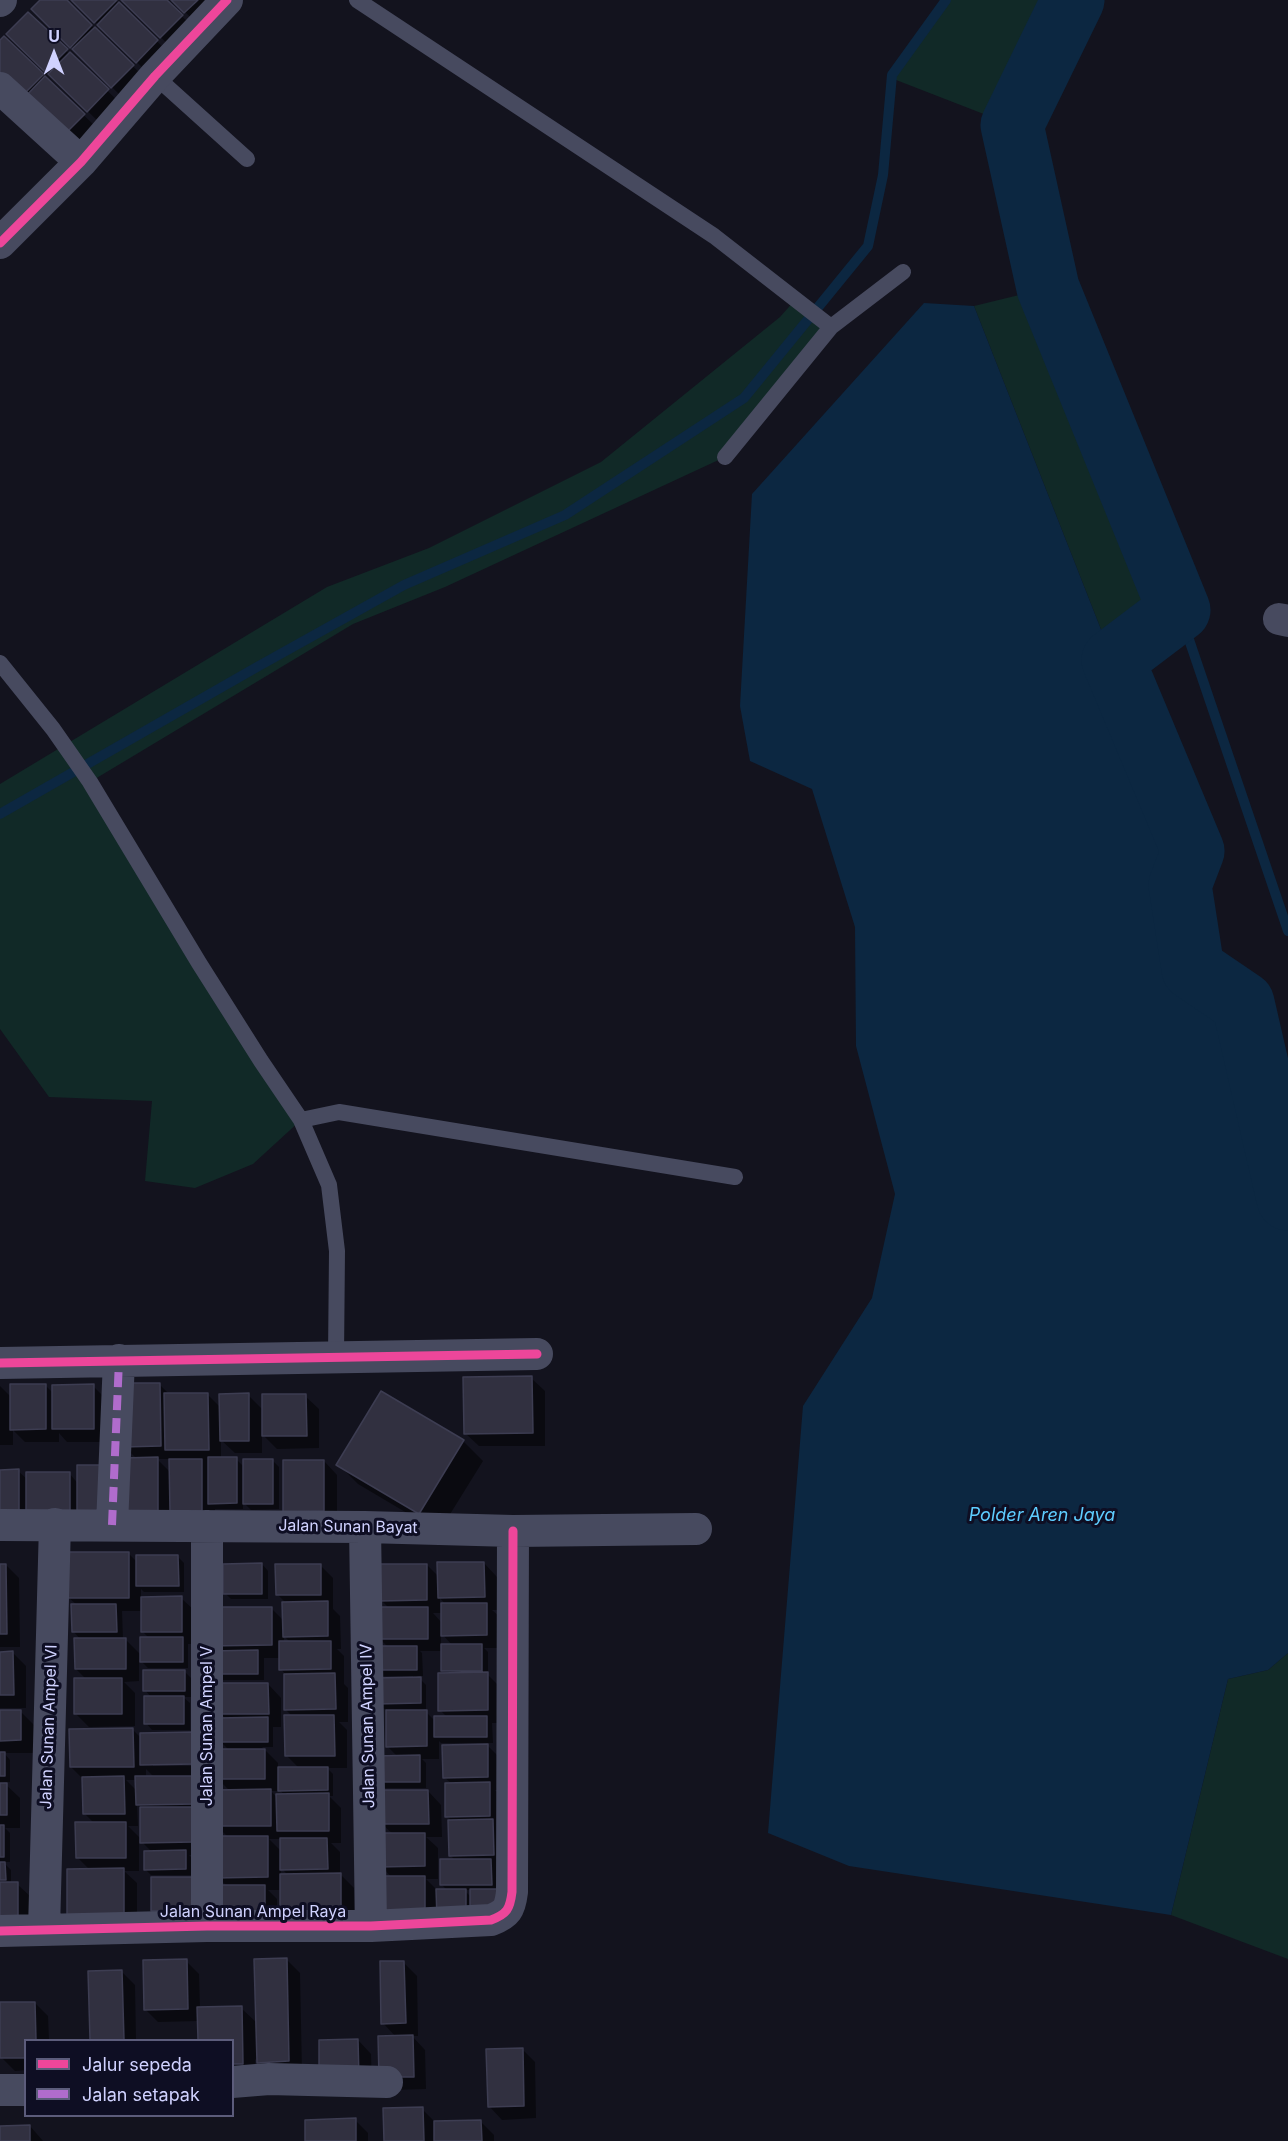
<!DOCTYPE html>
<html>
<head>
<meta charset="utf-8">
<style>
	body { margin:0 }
	#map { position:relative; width:1288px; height:2141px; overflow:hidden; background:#13131e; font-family:Inter,sans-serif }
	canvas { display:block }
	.legend { position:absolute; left:24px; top:2039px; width:210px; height:78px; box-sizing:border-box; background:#0e0e23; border:2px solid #5c5c7b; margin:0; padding:8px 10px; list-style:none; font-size:18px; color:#d0d2ff }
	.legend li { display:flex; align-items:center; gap:12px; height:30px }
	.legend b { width:30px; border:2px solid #5c5c7b }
	.north { position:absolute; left:24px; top:24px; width:60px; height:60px; -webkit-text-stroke:4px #0e0e23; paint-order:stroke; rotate:0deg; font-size:16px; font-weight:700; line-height:24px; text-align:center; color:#d0d2ff }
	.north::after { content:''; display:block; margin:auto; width:21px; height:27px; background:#d0d2ff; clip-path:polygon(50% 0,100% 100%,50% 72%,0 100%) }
</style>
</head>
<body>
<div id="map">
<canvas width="1288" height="2141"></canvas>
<ul class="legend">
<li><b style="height:8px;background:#ed469a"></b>Jalur sepeda</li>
<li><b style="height:8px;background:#b06ccc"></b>Jalan setapak</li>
</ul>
<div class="north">U</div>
</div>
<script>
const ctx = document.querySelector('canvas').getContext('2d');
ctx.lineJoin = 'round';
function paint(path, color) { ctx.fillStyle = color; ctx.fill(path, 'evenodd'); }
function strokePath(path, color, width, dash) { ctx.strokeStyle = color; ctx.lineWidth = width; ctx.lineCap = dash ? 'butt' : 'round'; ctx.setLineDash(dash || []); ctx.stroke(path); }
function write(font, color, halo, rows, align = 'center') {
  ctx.font = font + ' Inter,sans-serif'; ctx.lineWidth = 6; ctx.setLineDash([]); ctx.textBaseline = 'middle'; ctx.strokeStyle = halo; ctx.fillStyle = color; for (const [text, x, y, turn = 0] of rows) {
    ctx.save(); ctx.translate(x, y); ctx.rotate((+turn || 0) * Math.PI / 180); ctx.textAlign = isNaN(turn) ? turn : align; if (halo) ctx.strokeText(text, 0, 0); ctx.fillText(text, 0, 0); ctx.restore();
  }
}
paint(new Path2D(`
	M946,0H1073L1012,125L891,78Z
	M1048,288L1179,610L1113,660L974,306Z
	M796,299L831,327L725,457L445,587L353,624L90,782L301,1120L253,1164L195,1188L145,1181L152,1101L49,1097L0,1029V784L327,587L429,548L601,462L780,317Z
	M1288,1653V1959L1171,1915L1228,1679L1268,1670Z`), '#112927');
paint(new Path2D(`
	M924,303L974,306L1113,660L1193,851L1180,885L1193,969L1243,1003L1288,1199V1653L1268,1670L1228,1679L1171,1915L849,1866L768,1833L803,1406L872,1298L895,1194L856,1046L855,927L812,789L750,761L740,706L752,494Z`), '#0c2741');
paint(new Path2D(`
	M42,0H65L146,79L125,100L33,9Z
	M73,0H115L170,54L150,75Z
	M122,0H165L195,29L174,50Z
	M172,0H214L199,25Z
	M28,14L121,104L101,124L8,34Z
	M0,42L42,75L97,128L76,149L0,75Z
	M531,1378L545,1391V1446H479L465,1433Z
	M159,1384L170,1395H208L221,1408L248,1395L263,1410L305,1396L319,1409V1448L277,1449L262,1434V1453H235L221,1440V1459H236L244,1467L272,1460L279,1467V1509L251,1510L243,1502V1509H215V1523L171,1528H137V1459L124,1446ZM157,1459H171V1473Z
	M45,1385L53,1393L93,1386L106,1399V1442H67L59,1433V1442H25L13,1430V1445H0V1386L11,1397Z
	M463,1441L483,1461L439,1532L358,1484L338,1464Z
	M324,1461L337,1475V1524H298Z
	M0,1471H18L28,1480L69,1473L108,1519L0,1532Z
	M128,1553L138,1563L177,1556L184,1563V1592H144L141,1589V1598H181L195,1611V1644H188V1668H148L139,1659V1681L124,1682L135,1693V1726L89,1727L76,1714L87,1680L76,1669L81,1640L74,1632L77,1605L69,1598ZM122,1611H142V1631L150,1639L142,1656L126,1640H123Z
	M484,1563L497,1577V1610H492L500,1617V1648H484L488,1652V1675L500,1687V1723H492L493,1743H441L439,1741V1759H422L426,1763V1788H384L377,1782L398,1757L387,1746V1709H384L377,1703L413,1679V1676H381L388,1647L379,1638L389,1608L381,1600L427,1565L439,1577ZM440,1598L446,1605H440ZM433,1613H442V1623ZM441,1633L453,1646H441ZM420,1651H442V1670L446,1674L440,1710L447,1717L435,1721L423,1709H426V1685L417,1676H423L422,1653Z
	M262,1564L268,1571V1599H231L225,1593Z
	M0,1565H6L19,1578L20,1647H0Z
	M320,1565L333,1578V1609L340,1616L341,1649H337L344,1656V1684L348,1688V1722H339L347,1730V1768H327L333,1774V1796H329L341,1808V1843H331L340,1852V1874L354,1888V1935L282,1890H268L277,1899V1930L217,1877L229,1838L217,1826L230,1791L217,1778L229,1750L220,1741L226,1719L221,1714L268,1684L281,1698V1727H273V1747H262L278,1763V1769L299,1768L286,1755L293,1717L285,1709V1674L281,1669V1658H264V1680H220L209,1645L271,1608L284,1621L286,1603L277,1594ZM284,1636L291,1643H284ZM278,1789L285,1795L278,1799L271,1791H278ZM269,1839H282V1852ZM281,1868L288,1875H281Z
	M0,1653H13L26,1666V1708H0Z
	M184,1671L191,1678V1697H183L190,1703V1730H152L146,1723L151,1697L145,1690Z
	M0,1712H21L34,1725V1753H4L10,1760V1782H3L20,1798V1828H5L10,1833V1862H3L11,1870V1884H17L31,1897V1939H0Z
	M71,1730H133L142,1739V1734H194L207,1747V1777H195L208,1791L209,1817H201L205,1821L206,1855H189L192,1858V1875H151L145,1869V1852H152L139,1839V1871H124L137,1883V1931L82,1932L68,1918V1870H90L77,1857V1824H95L84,1813L83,1779L71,1767ZM153,1763H202V1766H153ZM146,1769L155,1778H146ZM126,1780H136L137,1791ZM137,1805L142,1809V1840L128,1826H138Z
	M488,1746L501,1759V1790H495L503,1797L500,1890L437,1925L381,1866L394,1835L382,1824L428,1791L441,1805L442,1837H426L438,1848V1879H426L438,1891H448L441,1884L456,1861L450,1855V1819L446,1816L452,1784L444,1777ZM464,1890H472V1898Z
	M286,1959L300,1973L302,2074L271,2075L255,2059L256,2076L232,2077V2040H199V2021L158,2022L145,2009L186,1961L199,1974L200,2009L241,2008L257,2023Z
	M403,1962L417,1976L418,2036H412L425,2050L426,2089L394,2090L396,2037L383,2023Z
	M89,1972H122L135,1985L136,2040H91Z
	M35,2003L48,2016L49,2040H26V2070L15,2071L1,2057Z
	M358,2040L371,2054L372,2091L320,2041Z
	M522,2049L535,2062L536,2118L502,2120L489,2106Z
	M422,2109L436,2123L481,2122L494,2135V2141H385Z
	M355,2120L368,2133V2141H307Z
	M30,2126L43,2141H0V2127Z`), '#0007');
strokePath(new Path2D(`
	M1073,0L1012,125L1025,197L1048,288L1179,610L1288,931
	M0,814L257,667L404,585L565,515L744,398L868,246L883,175L892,75L946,0`), '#0c2741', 10);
strokePath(new Path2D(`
	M1073,0L1012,125L1048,288L1179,610L1113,660L1193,851L1180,885L1193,969L1243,1003L1288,1199`), '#0c2741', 63);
const building = new Path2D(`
	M40,0H67L92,25L70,48L31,9Z
	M71,0H117L94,23Z
	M121,0H167L183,15L160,38Z
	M171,0H198L184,13Z
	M119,2L158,40L136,63L97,25Z
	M28,12L68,49L45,72L6,34Z
	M95,27L134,65L111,88L72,49Z
	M4,36L44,74L21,97L0,77V40Z
	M70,52L109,89L87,112L48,74Z
	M45,76L85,114L62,137L23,99Z
	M532,1376L533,1433L464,1434L463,1377Z
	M123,1383H160L161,1446L123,1447Z
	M10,1384H46V1429L10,1430Z
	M94,1384V1429H52V1385Z
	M381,1391L464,1440L419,1514L336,1465Z
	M164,1393H208L209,1450H165Z
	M249,1393V1441H220L219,1394Z
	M262,1394H306L307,1436H262Z
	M158,1457V1516H123V1458Z
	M208,1457H237V1503L208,1504Z
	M169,1459H202V1511H170Z
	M243,1459H273V1504H243Z
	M283,1460H324V1511L283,1512Z
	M77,1465H102V1513H77Z
	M19,1469V1520H0V1470Z
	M26,1472H70V1520H26Z
	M68,1552H129V1598H68Z
	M136,1555H178L179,1586H136Z
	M437,1562H484L485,1597L438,1598Z
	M262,1563V1594H223V1564Z
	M0,1564H6L7,1634H0Z
	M275,1564H321V1595H276Z
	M379,1564H427V1600L379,1601Z
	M182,1596V1632H141V1597Z
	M328,1601V1636L283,1637L282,1602Z
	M441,1603H487V1635L441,1636Z
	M71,1604H116L117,1632H72Z
	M208,1607H272V1645L208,1646Z
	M377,1607H428V1639H377Z
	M140,1637H183V1662H140Z
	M74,1638H126V1669H75Z
	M279,1641H331V1669L279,1670Z
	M441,1644H482V1671H441Z
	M373,1646H417V1670H373Z
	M258,1650V1674H212V1651Z
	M13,1651L14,1695H0V1652Z
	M143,1670H185V1691H143Z
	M488,1672V1710L438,1711V1673Z
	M335,1673L336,1709L284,1710V1674Z
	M421,1677V1703L376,1704V1678Z
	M74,1678H122V1714H74Z
	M219,1683H268L269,1714H219Z
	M144,1696H184V1724H144Z
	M0,1710H21V1740L0,1741Z
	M386,1710H427V1746L386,1747Z
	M284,1715H334L335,1756H285Z
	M434,1716H487V1737H434Z
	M268,1717V1742H218V1718Z
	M133,1728L134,1767H70L69,1729Z
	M194,1732V1764L140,1765V1733Z
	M488,1744V1777L443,1778L442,1745Z
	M216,1749H265V1779H216Z
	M0,1752H5V1776H0Z
	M420,1755V1782H376V1756Z
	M278,1767H328V1790L278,1791Z
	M124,1776L125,1814H83L82,1777Z
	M135,1776H195L196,1804L136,1805Z
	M490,1782V1816L445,1817V1783Z
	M0,1783H7V1815H0Z
	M271,1789V1826H216V1790Z
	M380,1790H428L429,1824H381Z
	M329,1793V1831H277L276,1794Z
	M140,1807H193V1842L140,1843Z
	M493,1819L494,1855L449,1856L448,1820Z
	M75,1822H126V1858H76Z
	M0,1825H4V1857H0Z
	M379,1833H425V1866L379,1867Z
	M215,1836H268V1877L215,1878Z
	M280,1838H327L328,1869L280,1870Z
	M186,1850V1869L144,1870V1851Z
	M440,1859H491L492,1885H440Z
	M0,1862H5L6,1880H0Z
	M124,1868V1918L67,1919V1869Z
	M341,1873V1922H280V1874Z
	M382,1876H425V1912L382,1913Z
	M151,1877H194V1911H151Z
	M0,1882H18V1926H0Z
	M221,1885H265V1917H221Z
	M436,1889H466V1918H437Z
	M470,1889H501V1914H470Z
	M287,1958L289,2061L257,2063L254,1959Z
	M187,1959L188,2009L144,2010L143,1960Z
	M380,1961H404L406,2023L381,2024Z
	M122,1970L124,2040H90L88,1971Z
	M0,2002H35L36,2040H26V2058H0Z
	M242,2006L243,2064H232V2040H198L197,2007Z
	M413,2035L414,2077H379L378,2036Z
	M358,2039L359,2078L319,2080V2040Z
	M523,2048L524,2106L488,2107L486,2049Z
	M423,2107L424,2141H384L383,2108Z
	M356,2118V2141H305V2120Z
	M481,2120L482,2141H434V2121Z
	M30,2125V2141H0V2126Z`);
paint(building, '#313040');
strokePath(building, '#3d3d52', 1.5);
strokePath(new Path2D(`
	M357,0L714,236L831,327
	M155,76L247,159
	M725,457L831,327L903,272
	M0,663L53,729L90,782L199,963L261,1061L301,1120L329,1185L337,1251L336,1357
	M301,1120L339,1112L735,1177`), '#474a5f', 16);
strokePath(new Path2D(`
	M0,1L1,0
	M0,88L81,162
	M0,243L81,162L155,76L227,0
	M1279,619L1288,621
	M0,1363L537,1354
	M0,1525L365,1527L513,1531L696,1529
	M112,1525L119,1360
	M207,1526V1926
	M365,1527L371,1926
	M44,1929L55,1524
	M0,1931L207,1926H371L491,1920C507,1914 510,1909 512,1892L513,1531
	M232,2082L269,2079L387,2082
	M0,2090H26`), '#474a5f', 32);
strokePath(new Path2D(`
	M112,1525L119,1360`), '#b06ccc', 8, [15, 8]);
strokePath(new Path2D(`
	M0,243L81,162L155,76L227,0
	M0,1363L537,1354
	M0,1931L207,1926H371L491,1920C507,1914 510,1909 512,1892L513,1531`), '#ed469a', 9);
write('16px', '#d0d2ff', '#0e0e23', [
	["Jalan Sunan Bayat",348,1527,1],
	["Jalan Sunan Ampel V",207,1726,-90],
	["Jalan Sunan Ampel IV",368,1726,-91],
	["Jalan Sunan Ampel VI",49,1727,-88],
	["Jalan Sunan Ampel Raya",253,1912]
]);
write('italic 18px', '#5ecdff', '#0e0e23', [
	["Polder Aren Jaya",1042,1516]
]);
</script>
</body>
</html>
